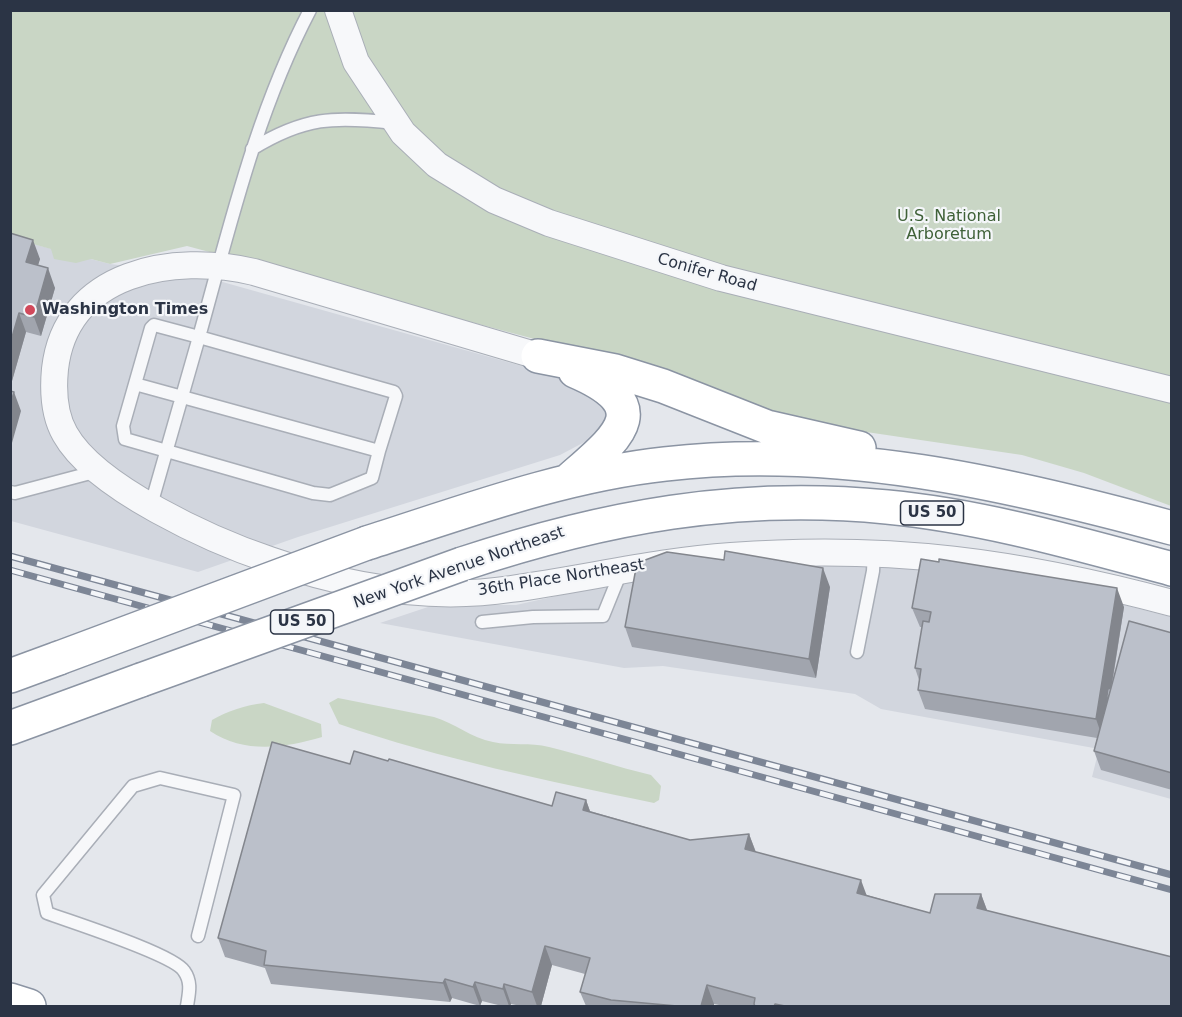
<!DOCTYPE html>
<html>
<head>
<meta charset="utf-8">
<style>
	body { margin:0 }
	#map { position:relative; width:1182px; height:1017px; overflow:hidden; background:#e4e7ec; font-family:"DejaVu Sans",sans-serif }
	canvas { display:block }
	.frame { position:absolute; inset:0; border:12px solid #2b3445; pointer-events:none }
</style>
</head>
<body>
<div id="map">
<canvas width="1182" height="1017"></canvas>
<div class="frame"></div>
</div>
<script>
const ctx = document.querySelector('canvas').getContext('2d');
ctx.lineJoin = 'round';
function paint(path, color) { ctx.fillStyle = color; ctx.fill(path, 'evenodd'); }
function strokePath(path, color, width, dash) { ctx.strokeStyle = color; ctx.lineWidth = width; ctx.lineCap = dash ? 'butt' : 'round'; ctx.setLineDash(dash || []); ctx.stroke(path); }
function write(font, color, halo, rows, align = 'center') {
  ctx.font = font + ' "DejaVu Sans",sans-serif'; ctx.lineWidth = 4.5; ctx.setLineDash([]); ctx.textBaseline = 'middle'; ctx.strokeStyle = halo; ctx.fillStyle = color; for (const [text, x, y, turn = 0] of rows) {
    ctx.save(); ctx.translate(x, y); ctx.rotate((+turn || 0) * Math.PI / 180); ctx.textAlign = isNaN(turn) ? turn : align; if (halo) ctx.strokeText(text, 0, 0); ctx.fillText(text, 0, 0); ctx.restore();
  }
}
paint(new Path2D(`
	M10,238L110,264L194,274L561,377L597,400L607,413L604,424L594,437L560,455L298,537L198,572L11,521Z
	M834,564L917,565L1040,583L1171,617V799L1092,777L1099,749L881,709L855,694L663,666L624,668L380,623L449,600L477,605H516L628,580L698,568Z`), '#d2d6de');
paint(new Path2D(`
	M10,11H1171V506L1084,473L1022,455L819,425L780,416L568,348L187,246L110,264L91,259L76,263L54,259L51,249L11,238Z
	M338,698L434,717C455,723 471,738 493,742C511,746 530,742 549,747C583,755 617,767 651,775L661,786L659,800L654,803C548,781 441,759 339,724L329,703Z
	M264,703L321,724L322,737C285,748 244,754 210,731L212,720C228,711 245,705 264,703Z`), '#c9d6c5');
const lane = new Path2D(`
	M310,10C256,113 230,226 199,337L394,392L396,396L379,451
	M252,149C304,117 334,116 394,123
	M135,384L379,451L372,478L330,495L313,493L125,439L123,426L151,328L154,325L199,337C183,393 167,449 151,505
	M10,492L15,493L98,471
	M482,622L533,617L603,616L622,569
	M857,652L873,571L874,552
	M187,1006C189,993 192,982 184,971C173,954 71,922 47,913L43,895L133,786L160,778L234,795L198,936`);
const street = new Path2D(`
	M338,10L356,62L403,133L437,165L494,200L549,223L721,278L1172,390
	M538,356L254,272C174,253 66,271 55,369C53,390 54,415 65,434C95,488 213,541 270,560C347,587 430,601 511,589C585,579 657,561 731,556C889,544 1019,562 1172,603`);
const highway = new Path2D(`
	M538,356L615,371L663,386L767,427L859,448
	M568,481C615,439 661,408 575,371
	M367,543C464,512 563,475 665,464C837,444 1007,483 1172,528
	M462,564C604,517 737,492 887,507C983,516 1079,544 1172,569
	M10,676L59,658
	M10,728L141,680
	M10,1000L29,1006`);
strokePath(lane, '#a9aeb7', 15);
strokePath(street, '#a9aeb7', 28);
strokePath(highway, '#8b94a3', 36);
strokePath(lane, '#f7f8fa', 12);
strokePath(street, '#f7f8fa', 26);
strokePath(highway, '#fff', 33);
const rail = new Path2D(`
	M10,556L1172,875
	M10,570L1172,890`);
strokePath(rail, '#7d8696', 7);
strokePath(rail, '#f4f6f9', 4.5, [14]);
const highwayBridge = new Path2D(`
	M59,658L367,543
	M141,680L462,564`);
strokePath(highwayBridge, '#8b94a3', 36, []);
strokePath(highwayBridge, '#fff', 33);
paint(new Path2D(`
	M10,233L40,259L38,265L55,288L41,336L26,332L10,388Z
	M830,587L816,678L632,647L625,627Z
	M1124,607L1112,685L1172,633V790L1101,770L1094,751L1097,738L925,709L918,690L919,680L915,668L922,627H920L912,608Z
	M350,764L552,806L586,800L590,811L690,840L749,834L756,852L867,895L930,913L981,894L987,910L1172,1006H724L714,1004V1006H586L580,992L585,974L552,965L541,1006H521L511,1004L510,1006H502L482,1001L480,1006L452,998L450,1002L271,984L265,968L225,957L218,938Z`), '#a1a5ae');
paint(new Path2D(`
	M33,240L40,259L33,281L26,262Z
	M48,268L55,288L41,336L34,317Z
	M19,313L26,332L10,388V344Z
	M14,392L21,411L10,450V405Z
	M823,568L830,587L816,678L809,659Z
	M1117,588L1124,607L1103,739L1096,719Z
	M586,800L593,820L583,810Z
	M749,834L756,853L745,849Z
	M861,880L868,899L857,893Z
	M981,894L988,913L977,908Z
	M545,946L552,965L541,1006H537L532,992Z
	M445,979L452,998L450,1002L443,983Z
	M475,982L482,1001L480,1006L473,987Z
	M504,984L511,1004L510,1006H509L503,989Z
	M707,985L714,1004V1006H701Z`), '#83868d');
const building = new Path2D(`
	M10,233L33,240L26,262L48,268L34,317L19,313L10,344Z
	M10,391L14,392L10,405Z
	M725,551L823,568L809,659L625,627L637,563L667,552L724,560Z
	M921,559L939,562V559L1117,588L1096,719L918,690L921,669L915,668L923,621L929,622L931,612L912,608Z
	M1129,621L1172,633V773L1094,751Z
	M1111,688L1105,709L1108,689Z
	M272,742L350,764L354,751L388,761L389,759L552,806L556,792L586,800L583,810L690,840L749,834L745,849L861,880L857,893L930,913L935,894H981L977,908L1172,957V1006H785L775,1004L774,1006H755L754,1004L755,998L707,985L701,1006H677L611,1000L580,992L590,958L545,946L532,992L504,984L503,989L475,982L473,987L445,979L443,983L264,965L266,951L218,938Z`);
paint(building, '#bbc0ca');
strokePath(building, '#83868d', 1.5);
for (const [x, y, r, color] of [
	[30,310,6,"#d1495b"]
]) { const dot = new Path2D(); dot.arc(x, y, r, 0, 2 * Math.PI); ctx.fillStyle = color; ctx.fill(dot); strokePath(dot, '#f4f6f9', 2); }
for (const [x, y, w] of [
	[932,513,63],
	[302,622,63]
]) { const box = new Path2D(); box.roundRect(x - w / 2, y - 12, w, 24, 4.5); ctx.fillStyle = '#f4f6f9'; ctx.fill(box); strokePath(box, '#2b3445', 1.5); }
write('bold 15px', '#2b3445', null, [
	["US 50",932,513],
	["US 50",302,622]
]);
write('16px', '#3f6138', '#f4f6f9', [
	["U.S. National",949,217],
	["Arboretum",949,235]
]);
write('16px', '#2b3445', '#f4f6f9', [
	["Conifer Road",707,273,16],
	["New York Avenue Northeast",459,568,-19],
	["36th Place Northeast",561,578,-9]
]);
write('bold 16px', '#2b3445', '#f4f6f9', [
	["Washington Times",42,310]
], 'left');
</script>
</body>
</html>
